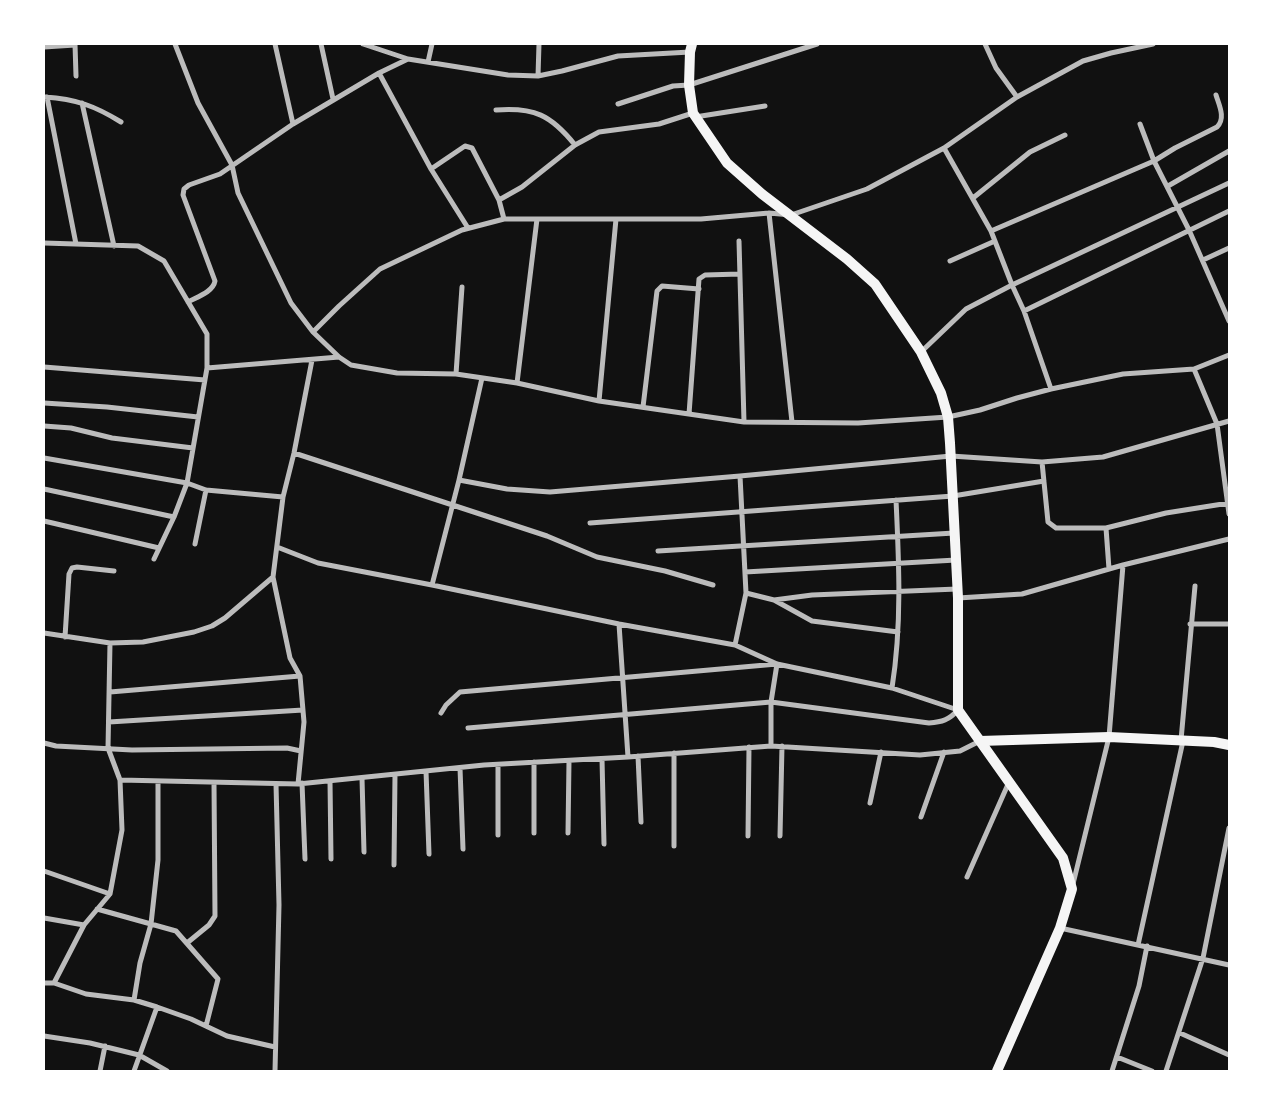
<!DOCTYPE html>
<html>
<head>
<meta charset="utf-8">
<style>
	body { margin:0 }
	#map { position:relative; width:1273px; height:1115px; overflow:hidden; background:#111; font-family:Cabin,sans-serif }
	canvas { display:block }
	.frame { position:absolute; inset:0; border:45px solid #fff; pointer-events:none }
</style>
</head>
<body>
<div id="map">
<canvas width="1273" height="1115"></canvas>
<div class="frame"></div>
</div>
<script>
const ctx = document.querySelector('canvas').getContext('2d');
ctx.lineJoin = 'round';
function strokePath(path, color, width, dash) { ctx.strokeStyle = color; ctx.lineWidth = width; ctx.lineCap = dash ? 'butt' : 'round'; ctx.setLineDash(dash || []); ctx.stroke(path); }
strokePath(new Path2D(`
	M75,44L76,76
	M175,44L198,103L232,165L238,193L291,303L313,332L339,357L351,365L397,373L456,374L517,383L599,401L744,422L858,423L948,417L980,410L1017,398L1051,389L1123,374L1194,369L1229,355
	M275,44L293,124
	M321,44L333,99
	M363,44L408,59
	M985,44L996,68L1017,97
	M44,47L75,45
	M428,62L432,44
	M379,73L431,169L468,228
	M538,76L539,44
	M45,97C76,99 95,106 121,122
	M47,97L76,244
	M82,103L114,246
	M618,104L673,86L689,85L817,44
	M496,110C534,107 551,115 575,145
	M695,117L765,106
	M1140,124L1154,161L1175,148L1217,127C1226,118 1219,105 1216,95
	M944,148L991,231L1012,285L1024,311L1051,389
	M431,169L465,146L472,148L499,200L504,219
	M1168,186L1229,151
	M973,198L1030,152L1065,135
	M499,200L522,187L575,145L599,132L659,124L693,113
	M769,213L792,422
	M991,231L1154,161L1189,230L1229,321
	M739,241L744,422
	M44,243L138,246L164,261L207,334V368L339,357
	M1203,260L1229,248
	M950,261L995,241
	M188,302C197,297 213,292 215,281L183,195L184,189L189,185L220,174L293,124L379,73L408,59L508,75L538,76L562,71L618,56L690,52
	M1024,311L1229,211
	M313,332L339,306L380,269L462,230L504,219H701L769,213L791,215L867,189L944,148L1017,97L1083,61L1111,53L1153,44
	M921,352L966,309L1012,285L1229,183
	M44,367L205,380
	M1194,369L1217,424L1229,514
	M456,374L462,287
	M517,383L537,219
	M599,401L616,219
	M44,403L107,407L198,417
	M643,407L657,291L662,286L699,289
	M689,414L699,279L705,275L740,274
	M44,426L71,428L112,438L193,448
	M294,453L547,536L597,557L665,571L713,585
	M44,458L187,483L206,490L283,497
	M1042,462L1048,522L1056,528H1106L1166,513L1229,503
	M459,480L507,489L550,492L740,476L951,456L1042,462L1103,457L1229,421
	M44,489L174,517
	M44,521L159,548
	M590,523L953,496L1044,481
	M1106,528L1109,569
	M195,544L206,490
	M277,547L318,563L432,585L619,624L735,645L777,664L892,688L958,710C949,720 942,722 929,723L771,702L468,728
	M658,551L954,533
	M154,559L174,517L187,483L207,368
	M745,572L956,560
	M432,585L459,480L482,378
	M746,593L774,600L812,621L898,632
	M958,598L1022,594L1123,565L1229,539
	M774,600L812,595L957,589
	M619,624L628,757
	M1190,624H1229
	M44,633L110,643L143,642L194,632L212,626L225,618L273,577
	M65,637L69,574L72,568L77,567L114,571
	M735,645L746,593L740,476
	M892,688C902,625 899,563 896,500
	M110,692L300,676
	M441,713L446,705L460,692L777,664L771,702V746
	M109,722L303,710
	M1181,740L1195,586
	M44,743L56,746L132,750L287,748L301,751
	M674,753V846
	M638,756L641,822
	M602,759L604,844
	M498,765V835
	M460,768L463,849
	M426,771L429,854
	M362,778L364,852
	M120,780L298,784L484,765L628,757L771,746L920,755L960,751L980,741
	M330,781L331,859
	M302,783L305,859
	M298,784L304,722L300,676L290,658L273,577L283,497L294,453L312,360
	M870,803L881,752
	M921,817L944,752
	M534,833V762
	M568,833L569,761
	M748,836L749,747
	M780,836L782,746
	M394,865L395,775
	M44,871L110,894
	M967,877L1009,782
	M1073,884L1109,737L1123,565
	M97,909L176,931L218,979L206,1026
	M44,918L84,925
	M1060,928L1229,965
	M187,943L209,925L215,916L214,783
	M1138,945L1183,741
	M44,983H54L84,925L110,894L122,830L120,780L108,748L110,643
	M54,983L86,994L134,1000L157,1007L191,1019L227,1036L275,1047
	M134,1000L140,963L151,924L158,860V781
	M1180,1033L1229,1055
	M44,1036L90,1043L139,1055L167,1071
	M1117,1057L1152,1071
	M100,1071L105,1046
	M134,1071L157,1007
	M275,1071L279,905L276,784
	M1112,1071L1139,986L1147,946
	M1166,1071L1203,958L1229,828`), '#bcbcbc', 5);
strokePath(new Path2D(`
	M692,44L690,52L689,85L693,113L727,163L762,194L847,259L875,284L921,352L941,393L948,417L950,443L958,598V710L1063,858L1072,889L1060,928L997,1071
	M980,741L1109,737L1214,742L1229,745`), '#f5f5f5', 10);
</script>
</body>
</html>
